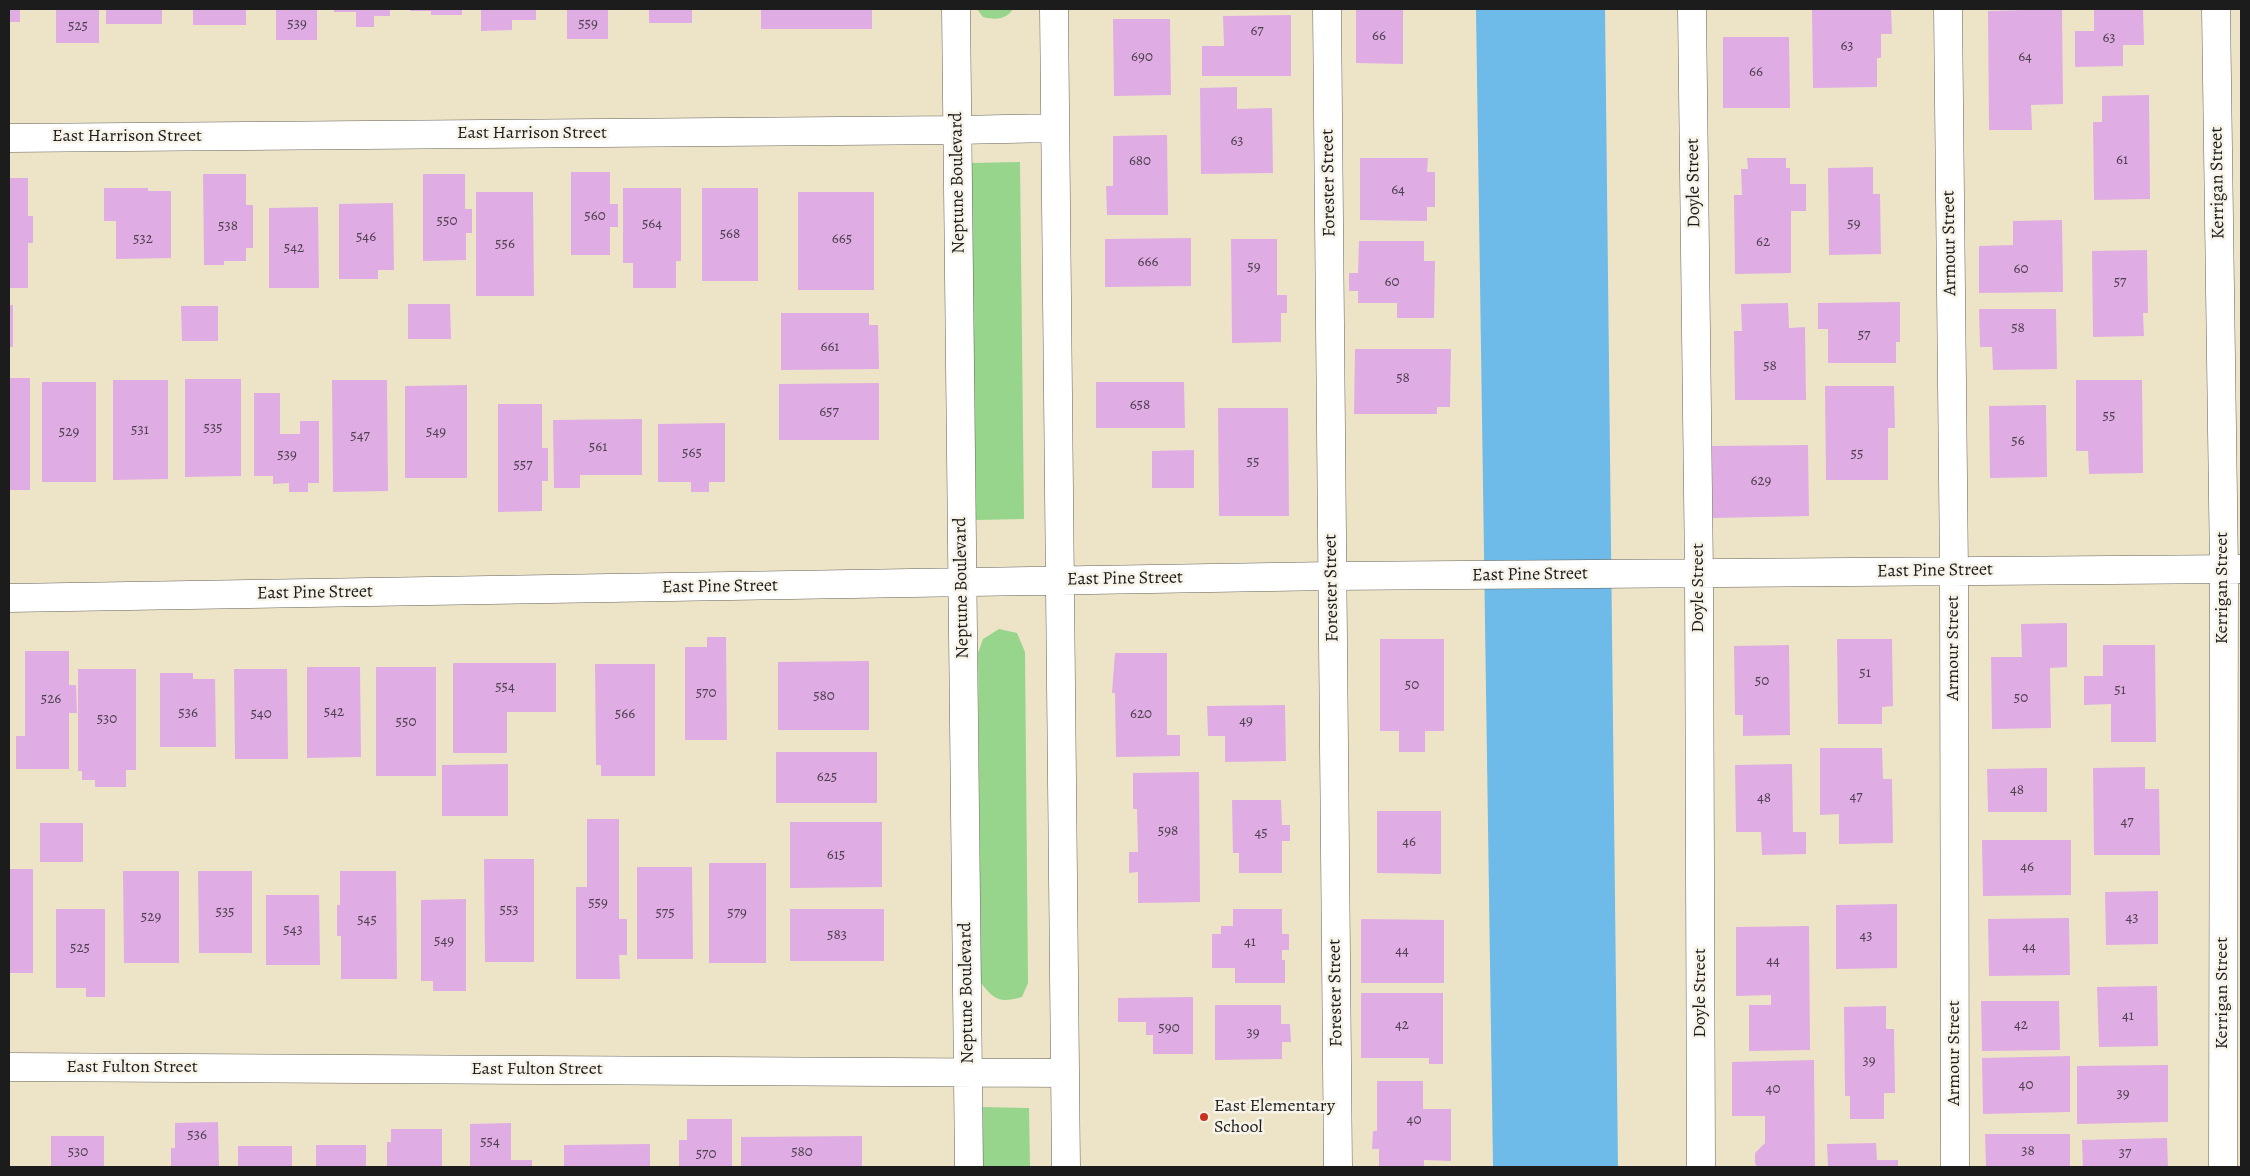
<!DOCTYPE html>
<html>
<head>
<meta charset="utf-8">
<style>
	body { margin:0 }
	#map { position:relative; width:2250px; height:1176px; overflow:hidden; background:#ede4c8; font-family:Alegreya,serif }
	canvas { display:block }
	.frame { position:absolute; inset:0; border:10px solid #1c1c1c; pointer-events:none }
</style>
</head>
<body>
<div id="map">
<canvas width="2250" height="1176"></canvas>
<div class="frame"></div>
</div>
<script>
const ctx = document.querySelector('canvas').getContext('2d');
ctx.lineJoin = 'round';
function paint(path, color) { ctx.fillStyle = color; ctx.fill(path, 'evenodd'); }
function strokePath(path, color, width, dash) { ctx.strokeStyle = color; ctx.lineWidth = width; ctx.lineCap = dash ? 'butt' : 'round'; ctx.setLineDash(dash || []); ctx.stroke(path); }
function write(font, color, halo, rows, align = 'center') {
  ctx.font = font + ' Alegreya,serif'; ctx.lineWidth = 5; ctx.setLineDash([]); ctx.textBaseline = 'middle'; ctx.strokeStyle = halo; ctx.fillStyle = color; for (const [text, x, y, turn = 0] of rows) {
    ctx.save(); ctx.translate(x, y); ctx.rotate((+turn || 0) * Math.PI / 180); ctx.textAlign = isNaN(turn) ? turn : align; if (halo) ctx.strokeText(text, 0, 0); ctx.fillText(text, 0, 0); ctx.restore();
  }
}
paint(new Path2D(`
	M977,9H1013C1006,20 995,20 983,17Z
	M1020,162L1024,519L976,520L971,163Z
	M999,629L1017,633L1025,652L1028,983L1022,997C1000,1003 995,1001 981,983L978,653L983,639Z
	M981,1107L1029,1108L1030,1167H982Z`), '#96d58b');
paint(new Path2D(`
	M1476,9H1605L1618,1167H1493Z`), '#6ebae8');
paint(new Path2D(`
	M9,9H20V22H9Z
	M56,9H99V43H56Z
	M106,9H162V24H106Z
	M193,9H246V25H193Z
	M276,9H317V40H276Z
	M334,9H390V16H374V27H356V12H334Z
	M410,9H462V15H431V11H410Z
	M481,9H536V20H512V30L481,31Z
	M567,9H608V39H567Z
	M649,9H692V23H649Z
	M761,9H872V29H761Z
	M1356,9H1403V64L1356,63Z
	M1812,9H1891L1892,34H1881V58H1877V87L1813,88Z
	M2062,9L2063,104L2031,105L2032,130H1989L1988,11Z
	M2094,9H2143L2144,45H2123V66L2075,67V31H2094Z
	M1291,15V76H1202V46H1224L1223,16Z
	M1113,19H1170L1171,95L1114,96Z
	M1723,37H1789L1790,108H1723Z
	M1237,87V109L1272,108L1273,173L1201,174L1200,88Z
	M2149,95L2150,199L2094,200L2093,122H2102V96Z
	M1167,135L1168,215H1107L1106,186H1113V136Z
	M1360,158H1428L1427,172H1435V207H1427V221L1360,220Z
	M1747,158H1786V168H1790V184H1806V211H1791V273L1735,274L1734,195H1742L1741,169H1748Z
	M1873,167V194H1880L1881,254L1829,255L1828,168Z
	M571,172H610V204H618V227H610V255H571Z
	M203,174H246V205H253V248H246V261H224V265H204Z
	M423,174H465V209H472V233H466V260L423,261Z
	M9,178H28V216H33V243H28V288H9Z
	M104,188H148V191H171V258L116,259V221H104Z
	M623,188H681V261H676V288H633V263H623Z
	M702,188H758V281H702Z
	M476,192H533L534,296H476Z
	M798,192H874V290H798Z
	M393,203L394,270H378V279H339V204Z
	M318,207L319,288H269V208Z
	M2062,220L2063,292L1979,293V246L2013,245V221Z
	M1191,238V286L1105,287V239Z
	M1231,239H1277V295H1287V313H1281V342L1232,343Z
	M1359,241H1424V261H1435L1434,318H1397V303H1358V291H1349V273H1358Z
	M2147,250L2148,313H2143L2144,336L2093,337L2092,251Z
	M1900,302V342H1896V363H1828V329H1818V303Z
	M1788,303L1789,328L1805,327L1806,400H1735L1734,331H1742L1741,304Z
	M408,304H450L451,339H408Z
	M9,305H13V347H9Z
	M181,306H218V341H182Z
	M1979,309H2056L2057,369L1993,370L1992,347H1980Z
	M781,313H869V325H878L879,369L781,370Z
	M1355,349H1451L1450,407H1437V414H1354Z
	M9,378H30V490H9Z
	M185,379H241V476L185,477Z
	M113,380H168V479L113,480Z
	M332,380H387L388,491L333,492Z
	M2076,380H2142L2143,473L2089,474L2088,451H2076Z
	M42,382H96V482H42Z
	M1096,382H1184L1185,428H1096Z
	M879,383V440H779V384Z
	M467,385V478H405V386Z
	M1825,386H1894L1895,428H1888V480H1826Z
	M254,393H280V434H300V421H319V483H308V492H289V483L273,484V476H254Z
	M498,404H542V448H548V481H542V511L498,512Z
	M2046,405L2047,477L1990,478L1989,406Z
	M1218,408H1288L1289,516H1219Z
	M642,419V475H580V488H554L553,420Z
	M725,423V482H709V492H691V482H658V424Z
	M1808,445L1809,516L1713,518L1712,446Z
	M1194,450V488H1152V451Z
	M2067,623V667L2050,668L2051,728L1992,729L1991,657H2022L2021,624Z
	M707,637H726L727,740H685V647H707Z
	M1380,639H1444V731H1425V752H1399V731H1380Z
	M1837,639H1892L1893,706L1882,707V724H1838Z
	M1789,645L1790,735L1743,736V715H1735L1734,646Z
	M2103,645H2155L2156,742H2111V704L2084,705V676H2103Z
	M25,651H69V685H76L77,713H69V769H16V736H25Z
	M1115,653H1167V735H1180V756L1116,757L1115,693H1112Z
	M869,661V730H778V662Z
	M453,663H556V712H507V753H453Z
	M595,664H655V776H601V765H596Z
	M307,667H360L361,757L307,758Z
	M376,667H436V776H376Z
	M78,669H136V770H126V787H95V780H82V771H78Z
	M234,669H287L288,759H235Z
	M160,673H193V679H215L216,747H160Z
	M1285,705L1286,761L1225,762V736H1208L1207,706Z
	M1820,748H1882L1883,779H1892L1893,843L1839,844V814L1820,815Z
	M776,752H877V803H776Z
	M508,764V816H442V765Z
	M1792,764L1793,832H1806V854L1762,855L1761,832H1736L1735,765Z
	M2145,767V789H2159L2160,855H2094L2093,768Z
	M2047,768V812H1988L1987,769Z
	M1199,772L1200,902L1138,903V872L1129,873V852H1138L1137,809H1133V773Z
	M1232,800H1281L1282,825H1290V841H1282V873H1239V853H1233Z
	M1377,811H1441V874L1377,873Z
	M587,819H619V919H627V955H619L620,979H576V887H587Z
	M790,822H882V887L790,888Z
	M40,823H83V862H40Z
	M1982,840H2071V895L1983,896Z
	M484,859H534V962H485Z
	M709,863H766V963H709Z
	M637,867H692L693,959H637Z
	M9,869H33V973H9Z
	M123,871H179V963H124Z
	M198,871H252V953H199Z
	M340,871H396L397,979H341V936H337V905H340Z
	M2158,891V944L2106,945L2105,892Z
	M266,895H319L320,965H266Z
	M466,899V991H433V981H421V900Z
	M1897,904V968L1836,969V905Z
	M56,909H105V997H86V988H56Z
	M790,909H884V961H790Z
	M1233,909H1282V934H1289V950H1282V960H1285V983H1235V968H1212V934H1221V926H1233Z
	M2069,918L2070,975L1989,976L1988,919Z
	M1361,919L1444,920V983H1361Z
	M1809,926L1810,1050L1749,1051V1005H1771V995L1736,996V927Z
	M2157,986L2158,1046L2099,1047L2097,987Z
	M1361,993H1443V1064H1429V1058H1361Z
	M1193,997V1054H1153V1035H1146V1022H1118V998Z
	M1981,1001H2059L2060,1050L1982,1051Z
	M1215,1005H1281V1024H1290L1291,1042H1282V1059L1215,1060Z
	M1886,1006V1029H1894L1895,1093H1884V1119H1850V1096H1845L1844,1007Z
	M2070,1056V1112L1983,1114L1982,1058Z
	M1814,1060L1815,1167H1758L1755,1164V1153L1765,1143V1116H1732V1062Z
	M2168,1065V1122L2077,1124V1066Z
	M1377,1081H1423V1109H1451V1161L1424,1160V1167H1379V1149H1372L1373,1131H1377Z
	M687,1119H732V1167H679V1140H687Z
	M218,1122L219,1167H171V1148H175V1123Z
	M511,1123V1160H532V1167H470V1124Z
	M391,1129H442V1167H387V1142H391Z
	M1985,1134H2070V1167H1986Z
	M51,1136H104V1167H51Z
	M862,1136V1167H741V1137Z
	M2167,1138L2168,1167H2083L2082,1140Z
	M1876,1143L1877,1160H1898V1167H1828L1827,1144Z
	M650,1144V1167H564V1145Z
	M316,1145H366V1167H316Z
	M238,1146H292V1167H238Z`), '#e0ace4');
const minor = new Path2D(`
	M956,9L969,1167
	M1054,9L1066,1167
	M1327,9L1338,1167
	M1692,9L1699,573L1701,1167
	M1948,9L1954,571L1955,1167
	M2216,9L2224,569L2223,1167
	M9,138L957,130L1055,128
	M9,598L1332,576L2241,569
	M9,1067L1065,1073`);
strokePath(minor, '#656258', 29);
strokePath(minor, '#fff', 28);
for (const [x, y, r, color] of [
	[1204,1117,5,"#c8321e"]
]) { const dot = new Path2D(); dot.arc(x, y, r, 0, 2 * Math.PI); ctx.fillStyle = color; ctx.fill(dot); strokePath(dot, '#f7f3e8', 2); }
write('15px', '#4d404e', null, [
	["539",297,24],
	["559",588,24],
	["525",78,26],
	["67",1257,31],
	["66",1379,36],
	["63",2109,38],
	["63",1847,46],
	["690",1142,57],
	["64",2025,57],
	["66",1756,72],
	["63",1237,141],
	["61",2122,160],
	["680",1140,161],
	["64",1398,190],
	["560",595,216],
	["550",447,221],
	["564",652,224],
	["59",1854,224],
	["538",228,226],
	["568",730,234],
	["546",366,237],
	["532",143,239],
	["665",842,239],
	["62",1763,242],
	["556",505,244],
	["542",294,248],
	["666",1148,262],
	["59",1254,267],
	["60",2021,269],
	["60",1392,282],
	["57",2120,282],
	["58",2018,328],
	["57",1864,335],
	["661",830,347],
	["58",1770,366],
	["58",1403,378],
	["658",1140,405],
	["657",829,412],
	["55",2109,416],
	["535",213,428],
	["531",140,430],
	["529",69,432],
	["549",436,432],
	["547",360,436],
	["56",2018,441],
	["561",598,447],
	["565",692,453],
	["55",1857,454],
	["539",287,455],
	["55",1253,462],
	["557",523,465],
	["629",1761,481],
	["51",1865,673],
	["50",1762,681],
	["50",1412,685],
	["554",505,687],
	["51",2120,690],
	["570",706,693],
	["580",824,696],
	["50",2021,698],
	["526",51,699],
	["542",334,712],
	["536",188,713],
	["540",261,714],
	["566",625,714],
	["620",1141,714],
	["530",107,719],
	["49",1246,721],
	["550",406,722],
	["625",827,777],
	["48",2017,790],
	["47",1856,797],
	["48",1764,798],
	["47",2127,822],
	["598",1168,831],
	["45",1261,833],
	["46",1409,842],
	["615",836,855],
	["46",2027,867],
	["559",598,903],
	["553",509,910],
	["535",225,912],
	["575",665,913],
	["579",737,913],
	["529",151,917],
	["43",2132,918],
	["545",367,920],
	["543",293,930],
	["583",837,935],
	["43",1866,936],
	["549",444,941],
	["41",1250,942],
	["44",2029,947],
	["525",80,948],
	["44",1402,951],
	["44",1773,961],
	["41",2128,1016],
	["42",1402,1025],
	["42",2021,1025],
	["590",1169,1028],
	["39",1253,1033],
	["39",1869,1061],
	["40",2026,1085],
	["40",1773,1089],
	["39",2123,1094],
	["40",1414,1120],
	["536",197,1135],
	["554",490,1142],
	["38",2028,1151],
	["530",78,1152],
	["580",802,1152],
	["37",2125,1153],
	["570",706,1154]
]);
write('18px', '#1c1c1c', '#f7f3e8', [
	["East Harrison Street",532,134],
	["East Harrison Street",127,137],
	["Neptune Boulevard",958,183,-91],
	["Forester Street",1329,183,-91],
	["Doyle Street",1694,183,-91],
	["Kerrigan Street",2218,183,-91],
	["Armour Street",1950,243,-91],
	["East Pine Street",1935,571,-1],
	["East Pine Street",1530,575,-1],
	["East Pine Street",1125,579,-1],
	["East Pine Street",720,587,-1],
	["Neptune Boulevard",962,588,-91],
	["Forester Street",1332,588,-91],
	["Doyle Street",1699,588,-90],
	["Kerrigan Street",2223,588,-90],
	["East Pine Street",315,593,-1],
	["Armour Street",1954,648,-90],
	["Neptune Boulevard",967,993,-91],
	["Forester Street",1336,993,-91],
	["Doyle Street",1701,993,-90],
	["Kerrigan Street",2223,993,-90],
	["Armour Street",1955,1053,-90],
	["East Fulton Street",132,1068],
	["East Fulton Street",537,1070]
]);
write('18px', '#1c1c1c', '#f7f3e8', [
	["East Elementary",1214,1107],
	["School",1214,1128]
], 'left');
</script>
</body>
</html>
